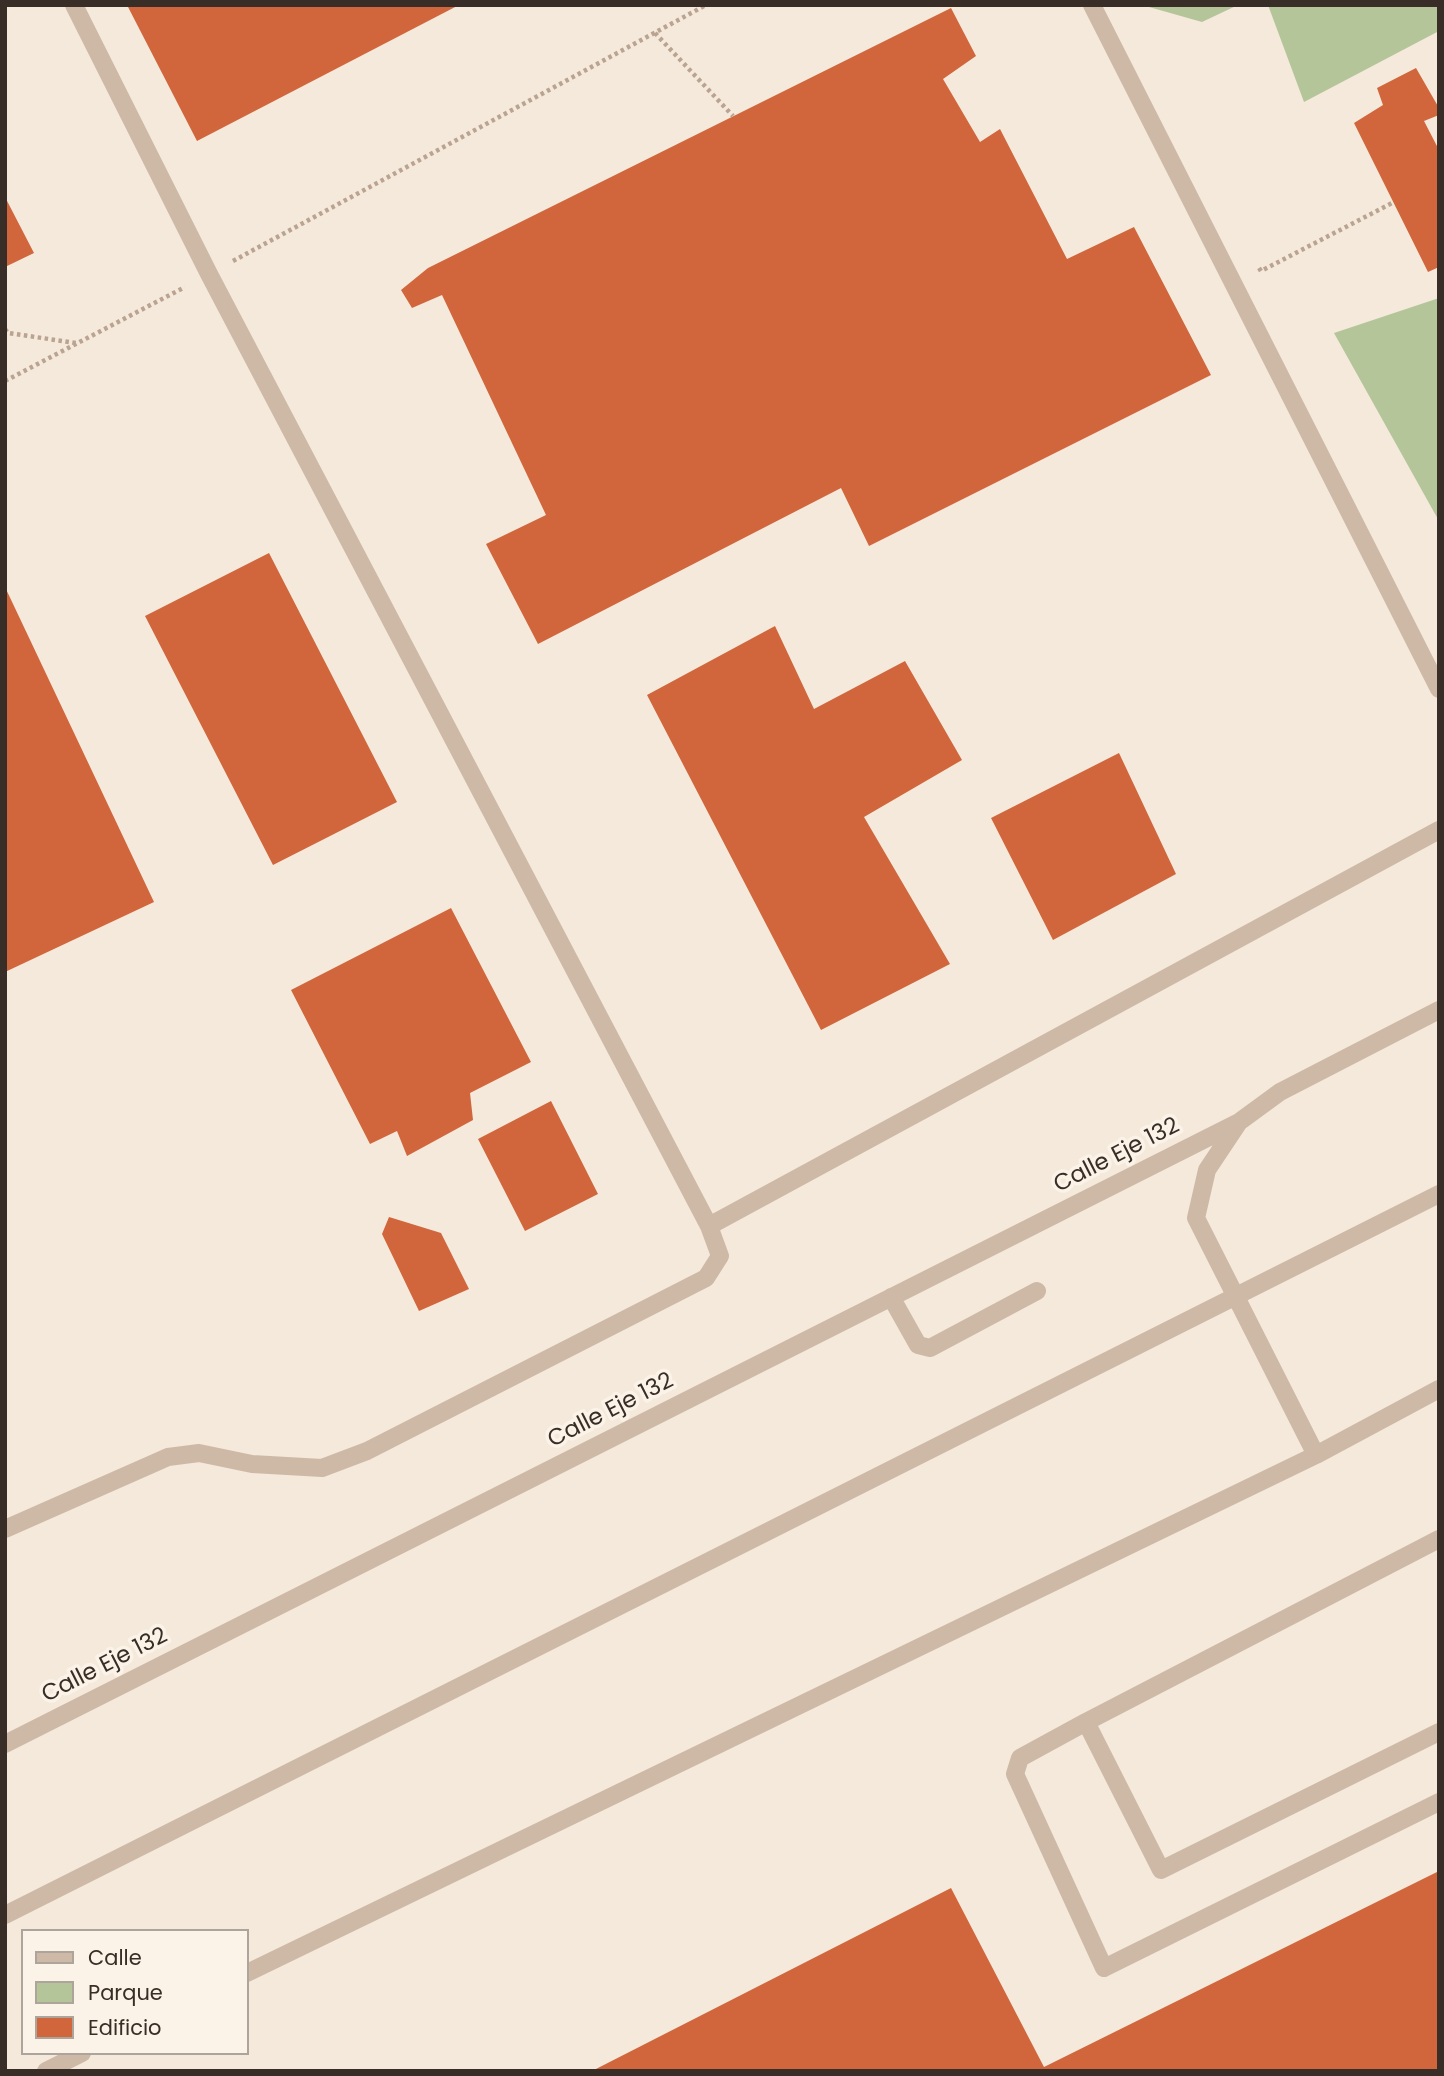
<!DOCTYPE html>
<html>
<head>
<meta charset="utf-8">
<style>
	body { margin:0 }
	#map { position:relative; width:1444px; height:2076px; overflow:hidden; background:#f4e9db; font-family:Poppins,sans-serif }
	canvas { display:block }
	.frame { position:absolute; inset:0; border:7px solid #392e27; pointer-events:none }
	.legend { position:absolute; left:21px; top:1929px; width:228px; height:126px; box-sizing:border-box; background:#fbf3e8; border:2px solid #ada49b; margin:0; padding:9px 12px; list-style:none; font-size:21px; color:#392e27 }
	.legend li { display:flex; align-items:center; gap:14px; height:35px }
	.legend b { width:35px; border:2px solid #ada49b }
</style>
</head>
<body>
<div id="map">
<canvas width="1444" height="2076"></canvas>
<div class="frame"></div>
<ul class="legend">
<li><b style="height:9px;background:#ceb9a6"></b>Calle</li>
<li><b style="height:19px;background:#b5c59a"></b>Parque</li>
<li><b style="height:19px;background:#d1663c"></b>Edificio</li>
</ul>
</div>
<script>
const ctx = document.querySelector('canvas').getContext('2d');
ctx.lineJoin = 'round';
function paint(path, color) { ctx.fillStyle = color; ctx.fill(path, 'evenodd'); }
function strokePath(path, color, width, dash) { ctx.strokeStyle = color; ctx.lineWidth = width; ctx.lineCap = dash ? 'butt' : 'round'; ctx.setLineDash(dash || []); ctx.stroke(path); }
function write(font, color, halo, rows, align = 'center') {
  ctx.font = font + ' Poppins,sans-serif'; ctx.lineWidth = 7; ctx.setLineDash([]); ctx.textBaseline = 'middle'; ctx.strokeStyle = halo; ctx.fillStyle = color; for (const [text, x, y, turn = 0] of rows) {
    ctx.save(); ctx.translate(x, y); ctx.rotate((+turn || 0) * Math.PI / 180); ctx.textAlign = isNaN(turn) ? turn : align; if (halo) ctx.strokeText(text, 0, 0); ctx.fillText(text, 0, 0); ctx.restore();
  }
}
paint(new Path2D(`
	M1142,5H1238L1202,22Z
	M1268,5H1439V31L1304,102Z
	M1439,298V521L1334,333Z`), '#b5c59a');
paint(new Path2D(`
	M127,5H459L197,141Z
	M951,8L976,56L943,79L980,142L1000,129L1067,259L1134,227L1211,375L869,546L841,488L538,644L486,544L546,515L442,295L412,308L401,290L428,268Z
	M1416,68L1439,108V115L1424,121L1439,150V267L1428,272L1354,123L1383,105L1377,88Z
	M5,197L34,253L5,267Z
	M269,553L397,802L273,865L145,616Z
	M5,587L154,902L5,972Z
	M775,626L814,709L905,661L962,760L864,817L950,964L821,1030L647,695Z
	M1119,753L1176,874L1053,940L991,818Z
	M451,908L531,1062L470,1093L473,1120L407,1156L397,1131L370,1144L291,990Z
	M551,1101L598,1194L525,1231L478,1139Z
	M389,1217L441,1233L469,1289L419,1311L382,1234Z
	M1439,1871V2071H592L951,1888L1044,2067Z`), '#d1663c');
strokePath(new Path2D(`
	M655,33L733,116
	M233,261L706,5
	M1259,268L1261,271L1394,202
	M5,329L8,333L76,343
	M5,381L185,287`), '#baa390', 4.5, [3.5, 3.5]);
strokePath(new Path2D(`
	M74,5L209,274L709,1226L1439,830
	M1092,5L1439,689
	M1439,1010L1280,1092L1239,1122L1207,1170L1196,1218L1316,1455L1439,1389
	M891,1297L918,1345L930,1348L1037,1291
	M5,1529L168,1457L199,1453L252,1464L322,1468L367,1451L706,1278L720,1256L709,1226
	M1439,1539L1086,1722L1161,1870L1439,1732
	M1086,1722L1020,1758L1015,1774L1104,1968L1439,1802
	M5,1744L1239,1122
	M5,1915L1439,1194
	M247,1973L1316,1455
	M46,2071L82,2053`), '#ceb9a6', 18);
write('23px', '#392e27', '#fbf3e8', [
	["Calle Eje 132",1117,1156,-27],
	["Calle Eje 132",611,1411,-27],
	["Calle Eje 132",105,1666,-27]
]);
</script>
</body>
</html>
